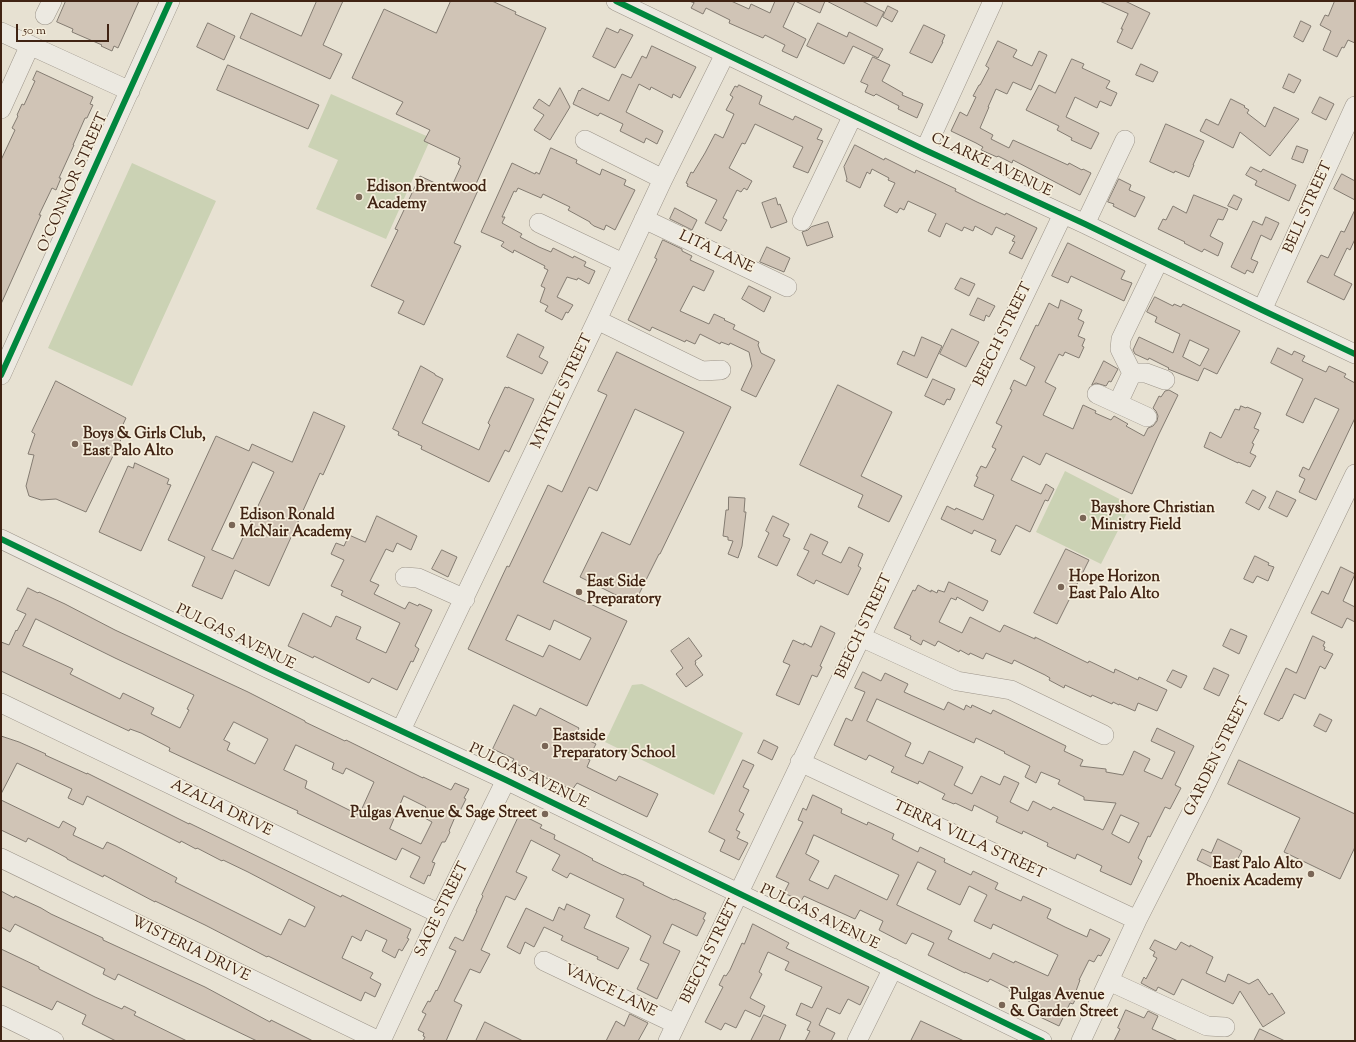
<!DOCTYPE html>
<html>
<head>
<meta charset="utf-8">
<style>
	body { margin:0 }
	#map { position:relative; width:1356px; height:1042px; overflow:hidden; background:#e7e1d2; font-family:"Sorts Mill Goudy",serif }
	canvas { display:block }
	.frame { position:absolute; inset:0; border:2px solid #402313; pointer-events:none }
	.scale { position:absolute; left:16px; top:24px; width:93px; height:18px; box-sizing:border-box; border:2px solid #402313; border-top:0; padding-left:5px; font-size:12px; line-height:14px; white-space:nowrap; color:#402313; -webkit-text-stroke:3px #f5eedc; paint-order:stroke }
</style>
</head>
<body>
<div id="map">
<canvas width="1356" height="1042"></canvas>
<div class="frame"></div>
<div class="scale">50 m</div>
</div>
<script>
const ctx = document.querySelector('canvas').getContext('2d');
ctx.lineJoin = 'round';
function paint(path, color) { ctx.fillStyle = color; ctx.fill(path, 'evenodd'); }
function strokePath(path, color, width, dash) { ctx.strokeStyle = color; ctx.lineWidth = width; ctx.lineCap = dash ? 'butt' : 'round'; ctx.setLineDash(dash || []); ctx.stroke(path); }
function write(font, color, halo, rows, align = 'center') {
  ctx.font = font + ' "Sorts Mill Goudy",serif'; ctx.lineWidth = 3.5; ctx.setLineDash([]); ctx.textBaseline = 'middle'; ctx.strokeStyle = halo; ctx.fillStyle = color; for (const [text, x, y, turn = 0] of rows) {
    ctx.save(); ctx.translate(x, y); ctx.rotate((+turn || 0) * Math.PI / 180); ctx.textAlign = isNaN(turn) ? turn : align; if (halo) ctx.strokeText(text, 0, 0); ctx.fillText(text, 0, 0); ctx.restore();
  }
}
paint(new Path2D(`
	M331,94L431,138L386,239L316,209L338,160L308,147Z
	M132,163L216,201L132,386L48,348Z
	M1065,471L1131,505L1101,564L1036,532Z
	M642,684L743,733L714,795L605,742L632,685Z`), '#cbd2b4');
const building = new Path2D(`
	M66,1H139L118,48L114,46L112,51L101,46L102,45L72,32L73,29L57,22Z
	M317,1H343L323,45L342,54L330,79L240,38L251,13L301,36Z
	M451,1H492L516,12L515,14L546,28L476,184L480,186L454,243L461,246L424,325L398,313L404,301L371,286L398,230L395,229L420,176L450,190L461,166L458,164L460,158L424,141L430,130L396,114L403,102L352,78L384,9L436,33Z
	M689,1H731L749,9L751,4L770,13L775,1H825L820,13L795,1L783,27L806,39L797,58L782,51L785,45L765,35L763,38L729,23L730,20L706,8L703,14L691,8L694,3Z
	M827,1H862L884,12L877,26Z
	M1100,1H1125L1150,13L1132,49L1117,42L1123,29H1121L1128,14Z
	M1335,1H1355V43L1348,40L1344,48L1342,47L1337,57L1323,50L1331,31L1320,25L1325,15L1328,16Z
	M888,6L898,11L892,22L883,17Z
	M1301,21L1311,26L1303,42L1294,37Z
	M208,23L235,36L224,60L197,47Z
	M818,23L847,37L849,32L883,49L878,58L853,46L844,64L807,46Z
	M924,25L945,35L942,42H943L932,63L910,53Z
	M607,28L618,33L620,29L633,35L615,68L593,57Z
	M998,41L1017,50L1013,57L1032,66L1039,51L1047,55L1031,90L1013,82L1007,94L996,89L988,107H989L980,128L993,135L991,139L1009,148L1013,140L1068,165L1069,163L1082,170L1083,169L1091,173L1080,195L1013,160L1012,163L998,156L997,157L981,150L983,147L976,143L951,131L960,112L967,116L976,97L973,96L979,85H980L989,68L986,66Z
	M652,46L696,67L680,98L673,94L672,98L651,87L650,90L639,84L626,112L663,131L657,144L646,138L644,143L620,131L623,124L600,113L598,116L573,104L579,90L580,91L582,88L609,101L622,74L631,78L642,56L646,58Z
	M873,57L890,65L882,81L903,93L902,95L923,104L917,118L898,109L899,106L876,94L874,96L865,92L868,85L861,82Z
	M1072,59L1084,64L1082,68L1110,81L1106,88L1117,93L1111,106L1100,101L1097,108L1075,97L1066,117L1099,133L1091,149L1071,140L1072,138L1057,130L1059,126L1026,110L1039,85L1055,93Z
	M1141,64L1158,72L1153,82L1136,75Z
	M228,65L319,105L308,129L217,90Z
	M37,71L93,97L90,104L93,105L87,118H85L73,145H74L59,178H61L56,190L52,188L39,215H41L1,304V160L15,130L12,128L18,116L17,115L22,104L24,105L35,81L33,80Z
	M1289,74L1301,80L1294,93L1283,88Z
	M739,85L762,96L759,104L793,120L795,116L822,129L817,139L823,141L808,173L793,167L803,147L755,124L745,144L742,143L729,168L752,181L747,190L744,188L741,192L737,190L723,218L727,220L721,231L705,223L717,200L687,186L688,184L686,183L691,172L693,173L705,153L715,134L723,138L734,114L726,110L733,97L730,95L735,86L737,87Z
	M560,88L570,107L550,140L534,130L544,115L533,108L539,99L549,106Z
	M1320,97L1334,104L1326,120L1312,113Z
	M1231,99L1245,106L1244,107L1249,110L1247,113L1265,127L1274,107L1299,119L1270,156L1240,132L1233,148L1200,131L1206,119L1218,125Z
	M1166,124L1204,141L1193,165H1194L1189,177L1175,171L1174,173L1150,162Z
	M855,145L884,160L885,158L915,173L916,170L956,189L955,191L977,202L1005,215L1006,213L1037,228L1022,259L1009,253L1015,242L1012,241L1015,236L996,227L992,235L975,226L973,231L964,227L962,231L946,223L940,237L928,231L936,214L908,201L904,210L900,208L897,213L884,206L895,183L888,180L889,178L872,169L870,174L867,172L860,188L846,181L847,179L844,167Z
	M1297,146L1308,150L1303,163L1292,159Z
	M551,148L577,160L576,163L600,175L602,169L626,180L624,185L635,190L615,230L606,225L604,230L594,226L590,223V222L568,210L570,207L543,194L541,198L518,188L516,192L514,191L502,217H505L502,223L522,234L520,237L539,247L551,252L553,248L573,258L574,256L586,262L584,266L595,271L589,284L578,278L577,280L567,277L557,297L573,305L568,313L566,312L562,320L545,311L548,306L540,302L545,288L541,286L548,270L544,268L545,266L514,250L513,253L501,246L504,242L481,232L512,163L535,174L536,172L539,174Z
	M1251,167L1261,172L1263,169L1296,185L1289,201L1255,185L1257,181L1246,175Z
	M1342,174L1355,181V200L1334,189Z
	M1119,179L1131,185L1129,190L1145,197L1135,217L1113,206L1114,204L1108,202Z
	M1194,195L1228,209L1223,220L1218,219L1210,236L1223,243L1218,256L1204,249L1202,252L1184,243L1185,242L1158,229L1163,219L1166,220L1173,206L1186,213Z
	M1234,195L1242,199L1237,210L1228,206Z
	M776,198L778,205L780,204L787,222L771,228L762,203Z
	M675,208L697,220L692,230L670,219Z
	M1355,210V239L1350,250L1347,248L1334,275L1352,284L1344,300L1307,282L1321,255L1328,258L1341,231L1344,232Z
	M1266,217L1279,223L1271,240L1261,235L1251,259L1258,262L1253,273L1247,270L1245,274L1231,267L1253,221L1262,225Z
	M828,222L833,237L807,246L802,232L808,230L811,227Z
	M663,240L682,249V251L692,256L690,260L714,271L704,291L693,286L680,311L709,324L714,314L725,319L724,320L735,325L733,329L759,342L758,345L761,353L775,360L756,397L741,390L752,366L749,352L730,343L729,345L721,342L720,344L700,334L695,344L686,340L685,342L652,327L650,331L628,320L657,259L655,258Z
	M1068,243L1125,271L1121,279L1132,283L1124,301L1071,276L1068,283L1052,276Z
	M767,247L790,258L784,272L760,262Z
	M961,278L975,284L969,296L955,289Z
	M749,286L771,297L764,312L742,299Z
	M1155,297L1173,306L1174,304L1181,307L1183,304L1240,331L1217,374L1204,368L1198,381L1168,369L1169,368L1149,358L1148,360L1135,354L1133,350L1139,337L1173,353L1180,334L1155,322L1157,317L1147,312ZM1190,340L1209,349L1200,366L1183,357Z
	M978,298L995,306L989,317L986,315L984,321L970,315Z
	M1061,300L1082,310L1078,319L1084,322L1078,336L1085,339L1082,346L1084,347L1079,358L1065,352L1063,356L1059,354L1045,382L1056,388L1043,415L1073,429L1083,405L1096,411L1095,413L1111,420L1114,416L1128,424L1126,426L1144,436L1148,428L1153,426L1157,421L1158,416L1156,411L1153,408L1159,396L1161,397L1165,391L1169,390L1178,395L1159,434L1132,494L1046,453L1040,465L1023,456L1011,480L1041,494L1046,484L1054,489L1048,501L1045,500L1030,532L1016,525L1000,555L991,551L996,540L974,530L972,534L941,519L947,506L955,510L956,508L983,520L994,495L974,486L978,477L976,476L981,466L986,468L996,449L992,447L1002,426L996,423L1012,390L1010,389L1014,380L1026,386L1035,367L1020,359L1036,325L1038,326L1049,303L1058,308Z
	M952,329L979,342L966,367L940,354Z
	M518,334L544,347L539,357L548,362L542,374L507,357Z
	M922,337L942,346L927,378L897,364L903,351L914,356Z
	M1278,348L1292,355L1294,351L1305,356L1302,361L1326,372L1329,366L1346,374L1344,377L1355,383V418L1316,500L1299,492L1305,479L1299,476L1303,467L1309,470L1339,409L1315,398L1303,423L1286,415L1303,379L1271,363Z
	M617,352L731,407L660,554H659L634,604L580,577L602,532L630,545L684,432L635,409L597,491L589,487L543,582L627,621L587,706L468,649L507,566L509,567L548,485L562,492L607,395L598,391ZM518,615L550,630L554,620L591,638L580,660L549,645L543,657L506,640Z
	M1104,361L1118,369L1111,382L1109,381L1106,386L1096,383L1092,385Z
	M421,366L435,374V375L443,379L422,423L479,450L490,425L488,423L505,387L508,388V387L534,399L509,452L505,450L489,482L421,449L422,446L398,435L399,432L393,429Z
	M933,379L955,389L950,400L947,399L944,405L925,396Z
	M56,381L126,418L119,433L123,435L86,512L56,499L41,500L29,496L26,486L34,455L28,454L35,434L32,432Z
	M838,385L892,412L861,476L902,496L889,522L858,507L863,495L800,465Z
	M1241,406L1246,408L1247,407L1261,413L1254,428L1259,430L1252,443L1254,444L1250,453L1256,456L1250,467L1238,462V463L1204,447L1210,432L1221,438L1235,409L1239,410Z
	M314,412L345,426L323,475L320,473L269,586L235,570L222,599L192,586L205,557L168,540L216,436L249,451L252,444L292,462ZM253,462L274,472L233,559L212,550Z
	M135,463L169,479L167,484L171,485L141,551L99,532L128,466L133,468Z
	M1253,490L1266,497L1259,510L1246,503Z
	M1277,491L1296,500L1287,517L1269,508Z
	M729,497L745,498L744,512H746L742,546L738,558L728,554L733,541L728,540V537L723,536L726,510H728Z
	M377,516L417,536L411,550L397,543L393,552L386,549L370,581L379,585L374,594L405,609L409,602L418,606L419,604L432,610L415,646L419,649L413,662L411,661L397,690L372,678L369,683L314,656L313,658L288,646L303,613L331,627L336,616L361,627L356,639L386,653L400,623L341,595L343,591L331,586L344,560L331,554L336,543L344,546L349,535L365,542Z
	M773,516L789,524L783,536L790,539L777,566L758,557L769,533L766,531Z
	M811,534L828,542L822,554L841,563L849,547L863,554L858,566L861,568L848,595L816,580L814,584L797,575L809,551L804,549Z
	M1066,549L1089,560L1057,624L1034,613Z
	M442,550L457,557L448,577L432,569Z
	M1255,556L1269,563L1268,565L1274,567L1268,581L1257,576L1253,583L1244,579Z
	M1341,567L1355,574L1343,601L1355,607V622L1347,618L1342,628L1311,613L1322,591L1328,594Z
	M949,582L988,601L983,611L957,597L956,600L951,598L939,622L962,633L970,617L1000,632L1004,625L1035,639V637L1088,663L1089,661L1114,673L1115,669L1138,680L1139,677L1167,690L1157,711L1138,703L1135,711L1119,704V705L1113,702L1112,704L1092,695L1091,697L1065,685L1064,688L1049,680L1050,678L1045,675L1014,660L1012,664L986,653L983,659L970,653L969,655L960,650L959,652L938,641L935,646L923,640L921,645L910,639L911,636L894,628L913,590L915,591L918,585L931,592V590L937,593L938,590L944,592Z
	M28,588L38,593L39,592L65,604L115,630L248,692L305,721V722L345,741L346,740L423,778V777L451,790L455,783L469,789L464,798L466,799L460,811L458,810L449,831L450,832L445,842H442L432,862L435,863L430,876L428,875L424,884L410,877L420,857L402,848L396,860L297,813L298,811L169,751L170,748L141,733L130,729L129,731L1,671V642L9,645L16,630L17,631L26,614L17,610ZM36,619L115,658L194,695L187,709L189,710L180,728L151,714L154,708L123,693L120,699L70,674L73,669L23,646ZM234,722L268,739L255,764L227,750L230,743L224,740ZM296,745L334,763L332,769L343,774L346,768L374,782L359,815L305,788L307,781L284,770ZM404,796L426,807L421,816L432,822L421,844L390,829Z
	M821,626L835,633L820,666L822,667L817,677L812,675L799,705L776,695L790,665L783,662L793,640L804,645V643L811,647Z
	M1231,629L1247,636L1239,654L1223,646Z
	M1313,636L1325,642L1323,646L1325,647L1324,650L1333,654L1325,669L1320,666L1305,699L1294,694L1282,719L1281,718L1279,721L1264,714L1286,668L1296,673Z
	M689,638L702,656L695,661L696,663L695,664L703,675L686,687L676,674L683,668L671,651Z
	M1214,668L1229,675L1219,696L1204,689Z
	M1173,670L1187,676L1181,688L1167,681Z
	M863,672L881,681L885,673L908,684L904,692L944,710L948,702L964,710L966,705L971,708L972,705L991,714L993,710L1066,746L1064,751L1083,760L1080,766L1106,769V772L1123,775L1134,751L1150,759L1144,771L1162,779L1175,752L1151,741L1157,728L1194,746L1175,785L1181,788L1170,809L1165,807L1150,837L1148,836L1138,858L1142,861L1131,885L1100,871L1102,866L1077,854L1075,859L1047,846L1048,843L1023,831L1022,834L996,822L998,817L974,805L972,811L955,803L954,804L942,799L945,794L919,781L918,784L891,772L894,767L869,755L866,760L834,745L846,718L852,721L865,692L855,688ZM877,699L974,743L976,738L1005,752L1004,753L1030,766L1025,777L1036,783L1041,772L1060,780L1058,784L1084,797V800L1116,803L1103,830L1053,807L1051,810L1033,801L1028,811L1010,802L1019,783L1004,776L1000,785L981,776L972,794L954,785L963,767L929,751L923,764L905,756L911,743L867,721ZM1121,815L1139,823L1129,843L1112,834Z
	M514,705L536,716L540,708L579,728L576,734L596,744L588,759L590,760L587,767L616,781L619,776L658,794L647,817L577,783L572,790L512,762L514,759L493,749Z
	M1320,714L1332,720L1326,732L1314,726Z
	M1,736L19,742L46,754L45,755L87,774V773L189,824V823L308,881L341,897L342,895L411,929L407,938L409,939L402,951L399,949L395,958L382,951L387,940L366,930L361,941L352,936L342,958L373,973L370,978L381,984L375,997L365,992L361,1001L268,956L267,957L205,925L155,901V902L104,875L103,877L67,859V858L52,850L28,838L26,842L1,830V800L59,828L63,821L76,828L73,835L103,849L107,842L116,846L177,878L175,882L281,935L289,919L305,927L315,907L248,872L223,860L222,861L197,848L196,849L181,841L180,843L87,796L83,805L68,798L72,789L17,763L1,794Z
	M764,740L778,747L772,760L758,753Z
	M743,760L754,765L743,787L749,790L739,811L744,814L736,830L740,832L737,838L748,843L739,860L720,851L725,840L709,832Z
	M1239,760L1355,814V847L1340,879L1284,852L1300,818L1228,784Z
	M813,795L842,809L841,813L867,825L868,822L894,834L892,839L918,852L920,847L945,859L944,862L971,875L973,871L998,883L995,889L1021,901L1023,896L1051,909L1047,918L1065,927L1087,937L1090,929L1110,939L1101,956L1098,955L1094,962L1089,960L1079,980H1080L1076,991L1079,992L1073,1004L1070,1003L1059,1026L1040,1017L1044,1009L1009,991L1010,989L990,979L988,982L965,972V973L928,955L934,943L912,933L906,944L879,930L883,921L860,910L855,919L804,896L801,901L784,893L789,883L776,877L803,822L798,820L803,808L806,810ZM814,835L899,875L887,900L835,875L828,889L809,880L819,861L806,854ZM918,862L936,871L927,889L960,905L969,886L987,895L974,921L991,929L993,924L1058,955L1048,976L1015,961L1014,963L993,953L990,959L948,939L952,931L897,905Z
	M520,814L542,825L540,828L555,835L554,839L580,852L593,859L592,860L623,875L624,874L636,879L644,883L643,885L674,900L675,899L706,913L703,919L705,920L697,936L672,924L663,943L680,951L657,999L637,989L649,964L640,960L651,936L616,917L624,899L570,873L567,878L552,870L560,855L531,840L516,872L527,877L515,900L506,896L481,950L490,954L480,973L470,969L454,1001L462,1005L446,1041H423L425,1037L423,1036L424,1033L418,1030L426,1014L422,1012L428,1001L430,1002L436,990L437,991L456,951L449,948L455,937L463,941L477,911H476L483,896L482,895Z
	M1218,839L1242,851L1234,866L1222,860L1221,862L1219,861L1215,869L1197,860L1202,849L1211,853Z
	M1,891L14,898L15,896L41,908L51,914L103,938V940L205,987L270,1022L271,1020L313,1041H257L118,974L115,980L103,974L105,969L15,924L10,932L1,927Z
	M567,904L590,915L584,928L629,948L618,969L597,959L598,957L561,940L563,936L544,927L534,947L525,942L520,954L507,947L526,908L553,921L559,907L564,910Z
	M753,924L789,943L786,948L869,987L860,1005L848,999L840,1014L827,1008L819,1025L835,1033L831,1041H805L810,1031L807,1030L811,1022L796,1015L801,1003L812,1008L822,987L785,970L789,962L768,952L759,972L762,974L750,998L765,1006L760,1017L745,1010L736,1028L725,1023L721,1030L705,1022L723,987L719,985L724,975L726,976L730,970L742,943L744,944Z
	M1155,940L1176,950L1181,942L1190,947V945L1213,957L1206,973L1225,982L1228,974L1249,984L1258,979L1269,995L1272,993L1285,1013L1263,1027L1240,991L1233,1004L1182,979L1174,995L1158,987L1156,991L1141,983L1144,977L1146,979L1157,958L1153,956L1155,952L1150,949Z
	M1,949L39,967V969L95,997L122,1009L124,1006L136,1012L134,1015L187,1041H116L82,1024L86,1015L57,1001L52,1010L1,986Z
	M1126,1010L1144,1018L1148,1011L1158,1016L1152,1029L1178,1041H1114L1120,1029L1118,1028Z
	M630,1014L648,1023L638,1041H606L616,1021L624,1026Z
	M764,1015L786,1025L779,1041H751Z
	M921,1021L964,1041H911Z
	M485,1022L523,1041H476Z
	M1260,1029L1285,1041H1254Z`);
paint(building, '#d0c4b6');
strokePath(building, '#837b71', 1);
const minor = new Path2D(`
	M616,1L925,150L1085,224L1262,310L1355,354
	M45,15L52,1
	M1,32L130,91
	M1,109L30,45
	M585,140L663,179
	M925,150L993,1
	M644,219L787,287
	M802,221L853,115
	M539,223L623,263
	M1085,224L1125,140
	M1262,310L1355,106
	M597,320L702,371L721,370
	M1132,373H1146L1165,380
	M1,375L170,1
	M1097,394L1147,417
	M1118,403L1132,373L1120,349L1121,339L1159,260
	M1,539L267,668L506,780L1042,1041
	M405,577L418,578L465,599
	M861,637L957,681L1011,690L1104,735
	M1,703L440,914
	M401,730L597,320L663,179L725,54
	M800,762L1137,920
	M1,858L379,1041
	M544,961L676,1024
	M1109,981L1207,1026L1225,1027
	M1,1015L54,1041
	M381,1041L440,914L506,780
	M668,1041L1063,214
	M857,1041L893,968
	M1081,1041L1137,920L1201,794L1355,474`);
strokePath(minor, '#9c9489', 20);
strokePath(minor, '#ece9e1', 19);
strokePath(new Path2D(`
	M616,1L925,150L1085,224L1262,310L1355,354
	M1,375L170,1
	M1,539L267,668L506,780L1042,1041`), '#00873e', 6);
for (const [x, y, r, color] of [
	[359,197,4,"#7a6656"],
	[75,444,4,"#7a6656"],
	[1083,518,4,"#7a6656"],
	[232,525,4,"#7a6656"],
	[1061,587,4,"#7a6656"],
	[579,592,4,"#7a6656"],
	[545,746,4,"#7a6656"],
	[545,814,4,"#7a6656"],
	[1311,874,4,"#7a6656"],
	[1002,1005,4,"#7a6656"]
]) { const dot = new Path2D(); dot.arc(x, y, r, 0, 2 * Math.PI); ctx.fillStyle = color; ctx.fill(dot); strokePath(dot, '#f5eedc', 1.5); }
write('15px', '#402313', '#f5eedc', [
	["CLARKE AVENUE",991,166,25],
	["O'CONNOR STREET",74,183,-66],
	["BELL STREET",1309,208,-66],
	["LITA LANE",716,253,25],
	["BEECH STREET",1004,335,-64],
	["MYRTLE STREET",563,392,-65],
	["BEECH STREET",865,627,-65],
	["PULGAS AVENUE",235,638,26],
	["GARDEN STREET",1218,757,-64],
	["PULGAS AVENUE",528,777,26],
	["AZALIA DRIVE",221,809,26],
	["TERRA VILLA STREET",969,841,25],
	["SAGE STREET",443,910,-64],
	["PULGAS AVENUE",819,918,26],
	["WISTERIA DRIVE",190,950,26],
	["BEECH STREET",711,952,-64],
	["VANCE LANE",610,992,26]
]);
write('bold 15px', '#402313', '#f5eedc', [
	["Edison Brentwood",367,188],
	["Academy",367,205],
	["Boys & Girls Club,",83,435],
	["East Palo Alto",83,452],
	["Bayshore Christian",1091,509],
	["Ministry Field",1091,526],
	["Edison Ronald",240,516],
	["McNair Academy",240,533],
	["Hope Horizon",1069,578],
	["East Palo Alto",1069,595],
	["East Side",587,583],
	["Preparatory",587,600],
	["Eastside",553,737],
	["Preparatory School",553,754],
	["Pulgas Avenue & Sage Street",537,814,"right"],
	["East Palo Alto",1303,865,"right"],
	["Phoenix Academy",1303,882,"right"],
	["Pulgas Avenue",1010,996],
	["& Garden Street",1010,1013]
], 'left');
</script>
</body>
</html>
